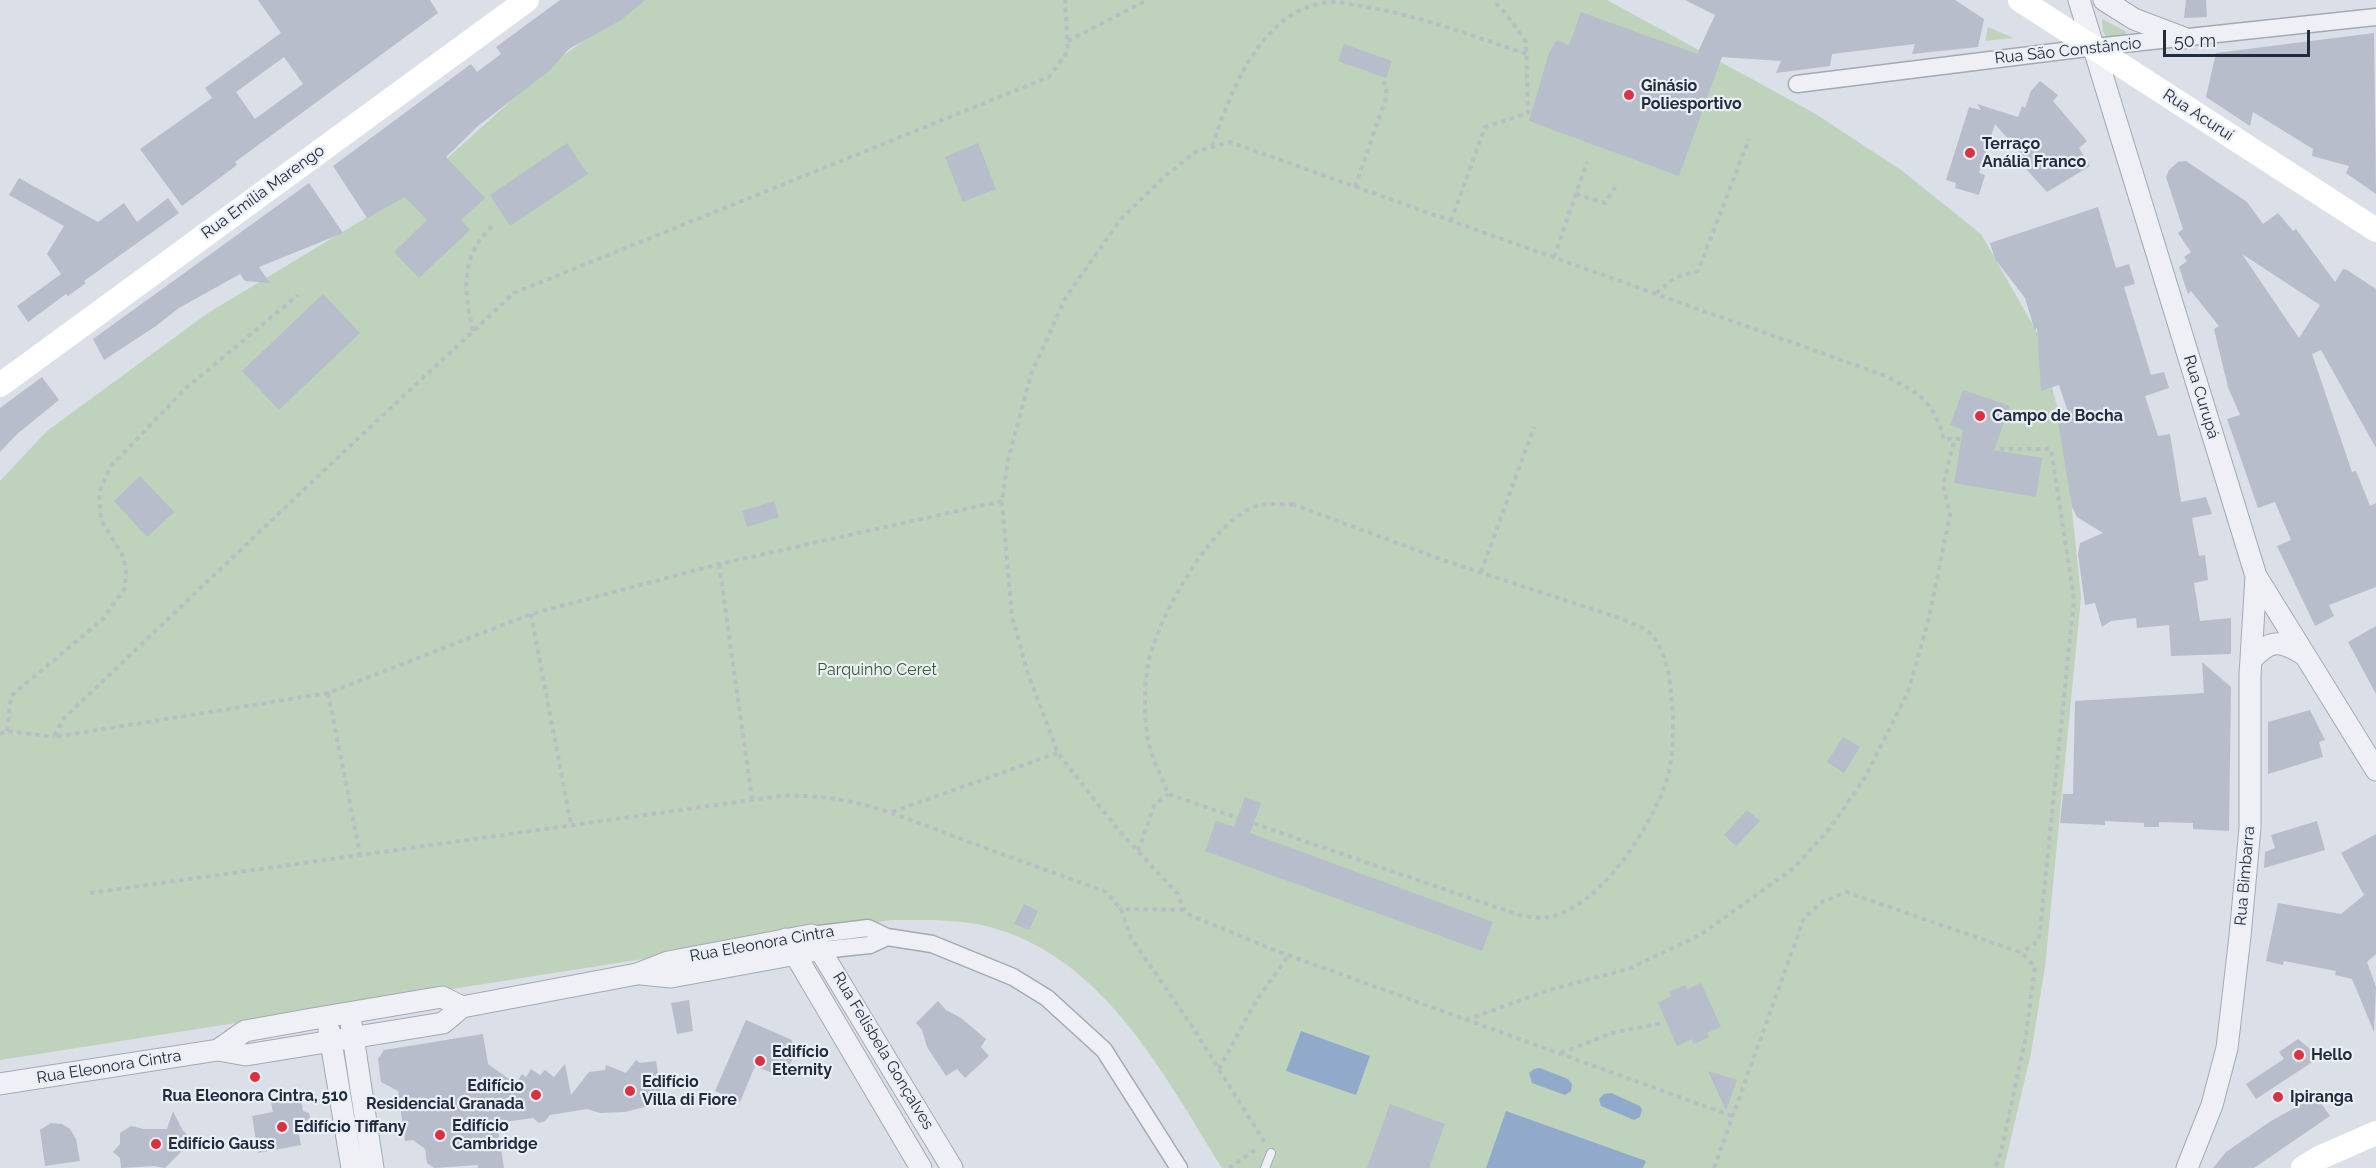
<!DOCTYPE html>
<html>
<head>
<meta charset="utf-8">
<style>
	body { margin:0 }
	#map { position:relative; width:2376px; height:1168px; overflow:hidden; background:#dbdfe7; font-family:Raleway,sans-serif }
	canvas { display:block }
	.scale { position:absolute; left:2163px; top:30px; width:147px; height:27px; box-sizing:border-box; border:3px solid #232c3e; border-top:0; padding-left:8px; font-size:18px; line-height:21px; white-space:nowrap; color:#232c3e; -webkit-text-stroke:4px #eaeef5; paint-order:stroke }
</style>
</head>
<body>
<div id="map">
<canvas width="2376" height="1168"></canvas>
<div class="scale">50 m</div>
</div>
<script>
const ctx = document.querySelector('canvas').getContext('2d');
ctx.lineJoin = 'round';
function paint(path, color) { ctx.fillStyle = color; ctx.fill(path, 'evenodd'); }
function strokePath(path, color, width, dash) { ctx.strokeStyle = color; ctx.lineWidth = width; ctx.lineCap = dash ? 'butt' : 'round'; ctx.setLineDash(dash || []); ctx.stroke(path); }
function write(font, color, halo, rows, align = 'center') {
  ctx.font = font + ' Raleway,sans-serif'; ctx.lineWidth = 4.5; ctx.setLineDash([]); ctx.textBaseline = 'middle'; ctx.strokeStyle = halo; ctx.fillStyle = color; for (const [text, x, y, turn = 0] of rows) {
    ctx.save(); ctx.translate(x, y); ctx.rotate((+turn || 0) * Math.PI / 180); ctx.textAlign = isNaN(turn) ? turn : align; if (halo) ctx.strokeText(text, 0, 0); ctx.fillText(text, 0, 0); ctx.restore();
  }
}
paint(new Path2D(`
	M642,0H1607L1814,113L1901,170L1981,234L2038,334L2064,433L2081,597L2045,967L2031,1053L2004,1168H1222C1163,1073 1099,948 977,924C949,919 919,920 891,920L0,1060V481L47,431L208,313L412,190L554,62Z
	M2102,19L2127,32L2115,42L2108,41L2103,31Z
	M1988,27L2013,38L1985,41Z`), '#bfd2bb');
paint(new Path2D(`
	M1301,1031L1370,1056L1356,1095L1286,1071Z
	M1540,1068L1568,1079L1572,1084L1571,1091L1565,1095L1532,1083L1529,1073L1534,1069Z
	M1611,1093L1640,1106L1642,1110L1640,1117L1634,1120L1601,1106L1599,1099L1604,1094Z
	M1506,1111L1646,1161L1643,1168H1486Z`), '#91aacb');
paint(new Path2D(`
	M258,0H430L438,13L235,162L237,165L182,206L140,149L212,98L205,88L281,33ZM284,57L303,84L255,119L236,92Z
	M560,0H645L621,20L569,49L549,71L478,126L446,157L485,198L461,220L470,230L419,278L394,252L427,220L405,197L367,218L333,166L471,64L477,72L501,54L496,47Z
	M1685,0H1955L1984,19L1978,47L1912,54L1915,44L1832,54L1830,66L1776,73L1781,61L1722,57L1679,176L1529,121L1549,53L1557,40L1569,45L1581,12L1697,54L1715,15Z
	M2186,0H2206L2207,17L2184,18Z
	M2374,33L2376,194L2346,173L2349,166L2312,156L2313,149L2253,112L2250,126L2206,97L2216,53Z
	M1344,44L1392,61L1386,78L1338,61Z
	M2040,81L2058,95L2053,101L2087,141L2079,148L2090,166L2047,192L2026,169L2029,167L2022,159L2024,157L1995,124L1979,173L1985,175L1979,195L1955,188L1956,183L1946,180L1969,107L1981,110L1977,104L2018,117L2022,106L2025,108L2031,91Z
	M567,143L588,174L510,226L490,195Z
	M978,143L996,189L963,202L945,157Z
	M2186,161L2247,202L2263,224L2278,213L2293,231L2296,229L2335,282L2343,269L2347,270L2376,289V448L2321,350L2312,354L2352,472L2356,471L2370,506L2376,503V587L2329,605L2334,616L2315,626L2277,546L2291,540L2275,502L2258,508L2227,419L2240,415L2228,387L2214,329L2219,326L2191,291L2188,294L2179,267L2187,261L2184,257L2191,252L2178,233L2183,229L2166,177L2169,170L2178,162ZM2242,254L2320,305L2299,338Z
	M19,178L98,222L124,203L137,222L168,198L179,213L84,281L86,283L68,296L66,294L28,322L17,306L61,274L47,254L64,226L9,195Z
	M309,183L343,233L259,267L270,283L245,281L240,274L179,308L156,326L104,360L93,339Z
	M2098,207L2116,268L2129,264L2135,284L2124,287L2151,375L2164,372L2169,388L2145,396L2158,436L2170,434L2181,502L2206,497L2212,514L2192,518L2199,556L2205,555L2208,580L2194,583L2200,621L2231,618V654L2171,656L2169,625L2137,628L2136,618L2111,621L2102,627L2095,603L2085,605L2078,554L2080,543L2103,533L2077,517L2072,507L2058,422L2070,418L2059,385L2041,391L2037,327L2035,331L2025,298L1995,259L1990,243Z
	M323,294L360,333L279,410L242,371Z
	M42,377L59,400L16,435L0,452V408Z
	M1963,390L2010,406L1994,450L2042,458L2036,497L1954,483L1963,430L1950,425Z
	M140,476L174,512L147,537L114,501Z
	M774,501L779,517L747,527L742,511Z
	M2376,626V694L2348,642Z
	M2202,662L2231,687L2229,831L2193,829V823L2159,822V827H2144V823L2105,821V825L2060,823L2063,794H2073L2075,701L2204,693Z
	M2310,710L2325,740L2319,742L2323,757L2268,774V722Z
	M1843,737L1860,747L1844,773L1827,762Z
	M1245,797L1261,803L1250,833L1493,922L1482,951L1205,851L1216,821L1234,827Z
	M1747,810L1760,821L1736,846L1724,835Z
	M2317,821L2325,850L2264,868L2265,852L2275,848L2271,835Z
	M2376,834V954L2367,962L2376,987L2374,1032L2352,979L2335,975L2336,971L2284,961L2283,965L2266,961L2278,903L2341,914L2364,895L2341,853Z
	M1024,904L1038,911L1029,930L1014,924Z
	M1701,983L1721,1027L1707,1033L1709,1037L1694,1044L1692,1039L1677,1046L1658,1003L1671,996L1669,992L1685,985L1688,989Z
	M689,1000L693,1031L677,1034L671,1003Z
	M938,1001L946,1010L961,1018L986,1039L981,1047L989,1056L965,1078L957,1069L946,1076L927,1047L922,1030L916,1023Z
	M746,1020L792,1040L794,1055L784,1078L755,1066L740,1102L715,1091Z
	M483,1034L488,1064L516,1084L522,1074L526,1077L531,1069L540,1075L545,1070L554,1077L565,1064L571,1095L589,1072L605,1070L606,1065L626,1073L636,1060L640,1063L656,1061L661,1091L660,1103L625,1112L600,1113L587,1109L550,1115L545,1121L539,1123L533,1118L497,1123L504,1168H478V1165L434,1168L427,1163L425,1149L413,1140L405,1141L398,1091L381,1082L378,1059L384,1050Z
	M2298,1039L2320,1057L2256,1099L2246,1084L2284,1059L2279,1052Z
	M1708,1071L1737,1080L1726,1110Z
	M2316,1096L2330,1116L2254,1168H2213L2226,1152L2271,1121Z
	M301,1097L303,1111L309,1113L312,1124L299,1135L301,1145L258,1153L252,1116L273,1112L271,1102Z
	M1390,1104L1445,1124L1429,1168H1367Z
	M173,1111L183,1131L193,1140L165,1168L154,1166L121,1168L120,1158L113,1152L120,1144V1133L131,1126L144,1129H167Z
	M51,1123L62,1124L70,1129L76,1139L80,1161L45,1166L40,1130Z`), '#b7bdca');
const service = new Path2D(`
	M1265,1168L1271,1153`);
const minor = new Path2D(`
	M1797,84L2095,47L2376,17
	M811,935L868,928L887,937L932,944L1013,977L1047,998L1104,1050L1179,1168
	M822,950L870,945L887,937`);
const tertiary = new Path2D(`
	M2079,0L2256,576L2376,770
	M2104,0L2134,19L2184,38
	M2251,660C2270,640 2279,639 2303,654
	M786,939L921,1168
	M641,974L671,977L808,952
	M351,1023L373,1168
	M329,1030L352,1168
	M218,1050L245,1031L312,1019L442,997L462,1007
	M0,1084L218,1050L246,1055L443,1023L462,1007L637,974L668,962L811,935L952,1168
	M2187,1168L2212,1105L2227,1048L2240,936L2250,828V675L2256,576`);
strokePath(service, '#a4a9b4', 10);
strokePath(minor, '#a4a9b4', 19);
strokePath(tertiary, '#a4a9b4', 23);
strokePath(new Path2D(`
	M1068,41L1147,0
	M1212,146C1231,91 1261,9 1329,2C1339,1 1351,5 1361,6C1418,15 1473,36 1527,54
	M1355,187L1387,95L1384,81
	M1576,194L1605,203L1617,184
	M1451,221L1485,127L1528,113L1526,42L1507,15L1493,0
	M1554,257L1587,162
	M1656,293L1676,277L1698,271L1749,139
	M473,331C463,286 460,256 495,223
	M1002,501L719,564L531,614L328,693L54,737L64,718L334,461L514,293L1049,77L1068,51L1065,0
	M1292,504L1443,560L1622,619C1630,623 1644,627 1650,633C1664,648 1670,674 1671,693C1674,721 1675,758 1665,785C1649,830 1596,914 1542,918C1535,918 1526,916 1519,915L1168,794C1161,775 1149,753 1147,733C1144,711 1144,683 1149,660C1159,617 1213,516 1260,505C1270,503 1282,505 1292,504Z
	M719,564L752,799
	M1481,572L1534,427
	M531,614L571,825
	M328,693L360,854
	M7,731L11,696L103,619L125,588L126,570L122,554L101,520L99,492L111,466L184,390L298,295
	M0,734L7,731L54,737
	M892,812L1057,753
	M1138,851L1154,806L1168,794
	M90,893L780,796C851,793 897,815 961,839C1009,857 1058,874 1106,892L1121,909
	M1184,910L1121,909L1131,938L1190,1023L1265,1143
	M1466,1020L1549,990L1628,969L1700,935L1794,868L1830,828L1864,779L1908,692L1928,622L1950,515L1943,485L1955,438
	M1561,1053L1612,1033L1662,1023
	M1219,1069L1256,1001L1289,955
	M1732,1116L1274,950L1185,913L1178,894L1119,831L1058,753L1027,671L1012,616L1002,501L1008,460L1031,374L1066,297L1121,219L1165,176L1197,151L1230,142L1886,376C1921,395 1934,401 1944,440L1955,438L2003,449H2051L2074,599L2039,940L2022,953
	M1229,1168L1258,1148
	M1714,1168L1804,918L1822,902L1846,892L2022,953L2035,967L2025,1041L2001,1152L1995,1168`), '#b9bdc5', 4, [4.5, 4.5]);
strokePath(service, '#eef0f5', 8);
strokePath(minor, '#eef0f5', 16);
strokePath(tertiary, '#eef0f5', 21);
strokePath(new Path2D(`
	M2020,0L2376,230
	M0,385L527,0
	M2303,1168L2319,1158L2376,1133`), '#fff', 24);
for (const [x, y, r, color] of [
	[1629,95,6,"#db3140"],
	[1970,153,6,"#db3140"],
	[1980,416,6,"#db3140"],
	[2299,1055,6,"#db3140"],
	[760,1061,6,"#db3140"],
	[255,1077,6,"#db3140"],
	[630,1091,6,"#db3140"],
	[536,1095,6,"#db3140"],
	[2278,1097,6,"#db3140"],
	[282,1127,6,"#db3140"],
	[440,1135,6,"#db3140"],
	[156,1144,6,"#db3140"]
]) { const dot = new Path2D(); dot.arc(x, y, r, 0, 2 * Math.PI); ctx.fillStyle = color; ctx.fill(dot); strokePath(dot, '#eaeef5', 2); }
write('16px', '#232c3e', '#eaeef5', [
	["Rua São Constâncio",2068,51,-6],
	["Rua Acuruí",2198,115,33],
	["Rua Emília Marengo",263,192,-36],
	["Rua Curupá",2201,397,73],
	["Rua Bimbarra",2245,876,-85],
	["Rua Eleonora Cintra",762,944,-10],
	["Rua Felisbela Gonçalves",883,1051,59],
	["Rua Eleonora Cintra",109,1067,-9]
]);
write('bold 16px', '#232c3e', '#eaeef5', [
	["Ginásio",1641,86],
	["Poliesportivo",1641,104],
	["Terraço",1982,144],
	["Anália Franco",1982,162],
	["Campo de Bocha",1992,416],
	["Edifício",772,1052],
	["Eternity",772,1070],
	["Hello",2311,1055],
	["Edifício",642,1082],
	["Villa di Fiore",642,1100],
	["Edifício",524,1086,"right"],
	["Residencial Granada",524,1104,"right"],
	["Rua Eleonora Cintra, 510",255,1096,"center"],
	["Ipiranga",2290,1097],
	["Edifício",452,1126],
	["Cambridge",452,1144],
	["Edifício Tiffany",294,1127],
	["Edifício Gauss",168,1144]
], 'left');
write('16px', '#355b2f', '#eaeef5', [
	["Parquinho Ceret",877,670]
]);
</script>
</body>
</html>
